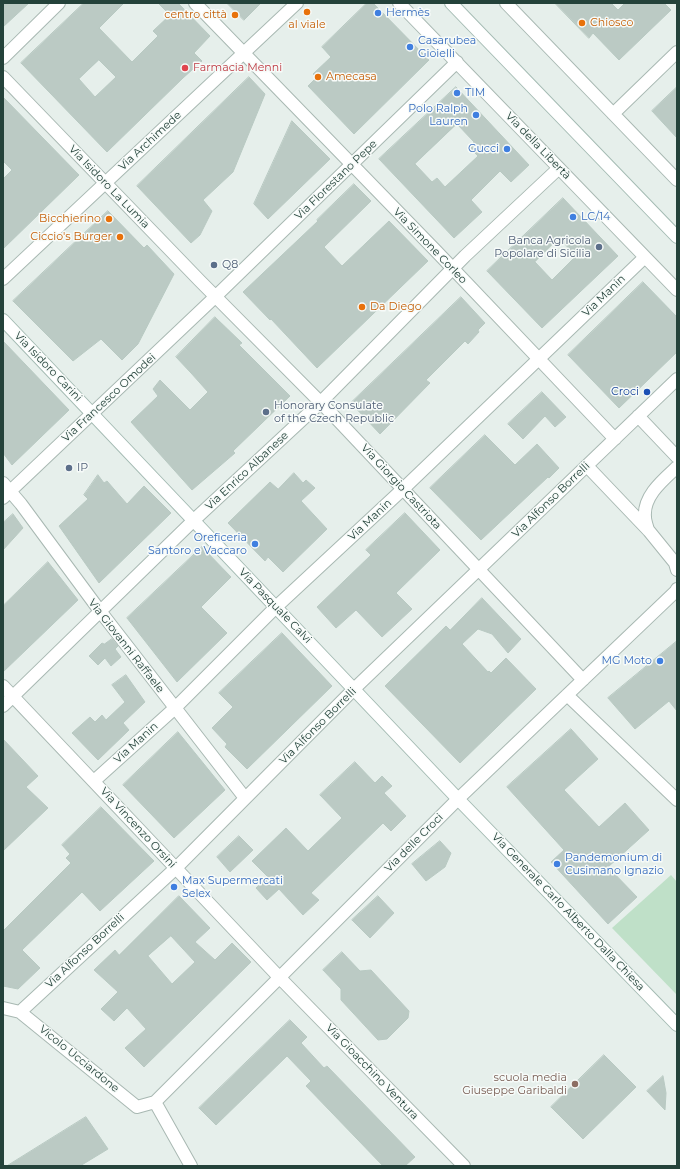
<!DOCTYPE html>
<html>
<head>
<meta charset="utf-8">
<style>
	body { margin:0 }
	#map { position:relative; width:680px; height:1169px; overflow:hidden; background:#e6efeb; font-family:Montserrat,sans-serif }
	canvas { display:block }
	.frame { position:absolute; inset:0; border:4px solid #24423a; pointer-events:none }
</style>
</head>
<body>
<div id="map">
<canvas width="680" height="1169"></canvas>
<div class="frame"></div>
</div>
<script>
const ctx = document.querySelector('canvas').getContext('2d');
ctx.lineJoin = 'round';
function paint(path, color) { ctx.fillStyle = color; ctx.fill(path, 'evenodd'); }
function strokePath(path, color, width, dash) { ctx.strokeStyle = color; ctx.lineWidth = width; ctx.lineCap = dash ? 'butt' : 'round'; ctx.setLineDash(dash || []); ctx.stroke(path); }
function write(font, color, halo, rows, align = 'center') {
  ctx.font = font + ' Montserrat,sans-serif'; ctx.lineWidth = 3; ctx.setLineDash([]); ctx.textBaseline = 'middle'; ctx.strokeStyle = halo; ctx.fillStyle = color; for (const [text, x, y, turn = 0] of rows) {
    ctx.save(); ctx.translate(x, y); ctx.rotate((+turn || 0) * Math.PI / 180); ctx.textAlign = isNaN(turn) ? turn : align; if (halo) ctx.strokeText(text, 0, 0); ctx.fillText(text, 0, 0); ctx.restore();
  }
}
paint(new Path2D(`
	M671,875L677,882V995L612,928Z`), '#bfe0c8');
const building = new Path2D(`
	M3,3H29L3,27Z
	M84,3H124L99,28L132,62L158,36L153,31L170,15L158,3H178L210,36L194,53L202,61L183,78L107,152L21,63ZM99,60L116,77L95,97L79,79Z
	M227,3H261L244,20Z
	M367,3H373L429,60L354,134L308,86L317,77L313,74L331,57L322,47Z
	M555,3H611L618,10L625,3H664L671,10L619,60L593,33L589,38Z
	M249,77L265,94L233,172L203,200L212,211L200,235L191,243L137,186Z
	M456,87L529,165L511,182L500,171L471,200L482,212L454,238L379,159ZM457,124L474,142L469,147L478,156L445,187L437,178L432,182L415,164Z
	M677,87V138L652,111Z
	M3,97L79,175L3,249V179L12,170L3,161Z
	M292,121L330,159L268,219L254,204Z
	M354,184L371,201L324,247L342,266L389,221L428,261L317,368L271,319L270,320L243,292L318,221L317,220Z
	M563,198L618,256L542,328L487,271ZM559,238L576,256L552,280L535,262Z
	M108,211L144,248L147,245L174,274L138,344L122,360L101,339L73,361L13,301Z
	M643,282L677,317V352L619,408L568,355Z
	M461,297L485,323L478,330L479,332L468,344L465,341L426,380L430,383L380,434L351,403Z
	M215,317L242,343L239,345L290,396L233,451L235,453L192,490L131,422L158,396L153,389L160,380L190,410L208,392L191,373L176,357Z
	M3,341L69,410L12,465L3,453Z
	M542,392L566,417L555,427L545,416L523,439L508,424Z
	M485,435L515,465L537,444L559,468L549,478L548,477L481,540L430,488Z
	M294,473L303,483L306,480L315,488L301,501L327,529L283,572L268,557L265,561L228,523L270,482L278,489Z
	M98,475L104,483L107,481L127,504L144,486L171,513L99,583L59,526L88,499L84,495Z
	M405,513L440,550L396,593L412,609L382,637L356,610L336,628L317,607L371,555L366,550Z
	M13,514L23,528L3,550V523Z
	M202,547L231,577L201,607L227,633L177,682L127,618Z
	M48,562L78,600L3,672V606Z
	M482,598L521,639L508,653L492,634L478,629L462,644L488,672L489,671L491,673L506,658L536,689L460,763L385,686L446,626L450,630Z
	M282,633L332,686L247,769L225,747L227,744L212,728L233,707L219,693Z
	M112,639L118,646L115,649L121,657L111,666L105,658L98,665L89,656L102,643L104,644Z
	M677,641V711L669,701L635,729L608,698Z
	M126,675L145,702L123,723L129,730L98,760L72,733L90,717L95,722L102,715L106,720L125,702L112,685Z
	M571,729L598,759L564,790L599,827L625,803L649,830L608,867L637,897L608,924L551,862L564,850L507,787Z
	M178,732L225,790L174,838L123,785Z
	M3,739L38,776L26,787L48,808L3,851Z
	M355,762L375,783L382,776L392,786L384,793L406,816L391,831L383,823L311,893L319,900L303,915L279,889L267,900L256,888L268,877L252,861L286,828L308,851L342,818L320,795Z
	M101,807L154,861L100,911L82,892L22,950L40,968L18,989L3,986V931L71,863L66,858L70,854L62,845Z
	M239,836L253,850L230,872L217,857Z
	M440,841L451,853L445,867L426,881L412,864Z
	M179,896L210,928L195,942L215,960L232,943L251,962L144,1067L125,1048L146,1029L127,1008L114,1021L101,1009L118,992L94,970L115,950L119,955ZM171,936L195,962L172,984L148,956Z
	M378,896L394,913L370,938L352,920Z
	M342,952L360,971L371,970L409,1011L408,1018L387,1039L378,1040L341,1000V989L323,970Z
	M290,1020L307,1037L301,1043L324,1068L327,1066L415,1157L405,1166H383L306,1086L311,1081L287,1056L216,1125L199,1108Z
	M604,1055L636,1087L583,1139L551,1107Z
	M663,1076L666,1093L665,1110L647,1091Z
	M86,1117L108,1149L80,1166H7Z`);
paint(building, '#bbcac4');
strokePath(building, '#b8c9c2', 1);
const street = new Path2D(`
	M195,3L437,252L615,439
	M399,3L677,290
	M506,3L677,180
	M3,58L59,3
	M3,77L200,281L333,415L583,680
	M613,114L677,52
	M3,279L297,3
	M638,416L677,457
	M587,466L649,531L675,563L677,570
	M3,483L21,504L100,611L245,798
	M3,498L215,297L457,62
	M648,530C647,526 645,521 645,517C643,496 663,480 677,467
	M3,686L279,977L464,1166
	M567,695L677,800
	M3,706L194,520L320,403L465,256L559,168
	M94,781L175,708L276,607L403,489L645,257
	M3,1008L20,1012L137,1107L155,1102
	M20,1012L176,868L354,689L677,379
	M155,1102L458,799L676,591L677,589
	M155,1102L191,1166`);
const secondary = new Path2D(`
	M451,3L677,237
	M3,320L458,799L677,1025`);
strokePath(street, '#a8b8b2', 14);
strokePath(secondary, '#a4bbb3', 14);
strokePath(street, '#fff', 12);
strokePath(secondary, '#fff', 12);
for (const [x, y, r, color] of [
	[307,12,4,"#e8710a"],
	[378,13,4,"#3f7fe0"],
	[235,15,4,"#e8710a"],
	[582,23,4,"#e8710a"],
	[410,47,4,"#3f7fe0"],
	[185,68,4,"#e0444e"],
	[318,77,4,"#e8710a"],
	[457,93,4,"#3f7fe0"],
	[476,115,4,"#3f7fe0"],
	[507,149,4,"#3f7fe0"],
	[573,217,4,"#3f7fe0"],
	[109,219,4,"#e8710a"],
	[120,237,4,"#e8710a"],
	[599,247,4,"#5c6f8a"],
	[214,265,4,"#5c6f8a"],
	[362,307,4,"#e8710a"],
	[647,392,4,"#1a4fb4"],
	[266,412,4,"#5c6f8a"],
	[69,468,4,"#5c6f8a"],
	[255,544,4,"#3f7fe0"],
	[660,661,4,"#3f7fe0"],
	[557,864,4,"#3f7fe0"],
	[174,887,4,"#3f7fe0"],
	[575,1084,4,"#8d6e63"]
]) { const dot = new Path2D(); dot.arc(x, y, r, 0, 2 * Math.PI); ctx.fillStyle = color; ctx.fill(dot); strokePath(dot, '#f7fbf9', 1.5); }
write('11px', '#366cbe', '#f7fbf9', [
	["Hermès",386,13],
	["Casarubea",418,41],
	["Gioielli",418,54],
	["TIM",465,93],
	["Polo Ralph",468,109,"right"],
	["Lauren",468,122,"right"],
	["Gucci",499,149,"right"],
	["LC/14",581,217],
	["Oreficeria",247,538,"right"],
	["Santoro e Vaccaro",247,551,"right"],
	["MG Moto",652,661,"right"],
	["Pandemonium di",565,858],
	["Cusimano Ignazio",565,871],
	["Max Supermercati",182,881],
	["Selex",182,894]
], 'left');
write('11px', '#c56008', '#f7fbf9', [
	["centro città",227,15],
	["Chiosco",590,23,"left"],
	["al viale",307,25,"center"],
	["Amecasa",326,77,"left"],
	["Bicchierino",101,219],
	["Ciccio's Burger",112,237],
	["Da Diego",370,307,"left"]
], 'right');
write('11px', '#be3a42', '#f7fbf9', [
	["Farmacia Menni",193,68]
], 'left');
write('11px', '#24423a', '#f7fbf9', [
	["Via Archimede",150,141,-43],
	["Via della Libertà",538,146,46],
	["Via Florestano Pepe",336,180,-44],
	["Via Isidoro La Lumia",109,187,46],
	["Via Simone Corleo",430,246,46],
	["Via Manin",604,296,-44],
	["Via Isidoro Carini",48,367,46],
	["Via Francesco Omodei",109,398,-43],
	["Via Enrico Albanese",247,471,-43],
	["Via Giorgio Castriota",401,487,47],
	["Via Alfonso Borrelli",551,500,-44],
	["Via Manin",370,520,-43],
	["Via Pasquale Calvi",275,606,46],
	["Via Giovanni Raffaele",126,646,52],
	["Via Alfonso Borrelli",318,726,-45],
	["Via Manin",136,743,-42],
	["Via Vincenzo Orsini",138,828,47],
	["Via delle Croci",414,843,-45],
	["Via Generale Carlo Alberto Dalla Chiesa",568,912,46],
	["Via Alfonso Borrelli",85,951,-43],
	["Vicolo Ucciardone",79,1059,39],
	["Via Gioacchino Ventura",372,1072,46]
]);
write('11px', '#4e5e75', '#f7fbf9', [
	["Banca Agricola",591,241,"right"],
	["Popolare di Sicilia",591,254,"right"],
	["Q8",222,265],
	["Honorary Consulate",274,406],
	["of the Czech Republic",274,419],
	["IP",77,468]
], 'left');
write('11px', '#164399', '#f7fbf9', [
	["Croci",639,392]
], 'right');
write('11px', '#785e54', '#f7fbf9', [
	["scuola media",567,1078],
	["Giuseppe Garibaldi",567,1091]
], 'right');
</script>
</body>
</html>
